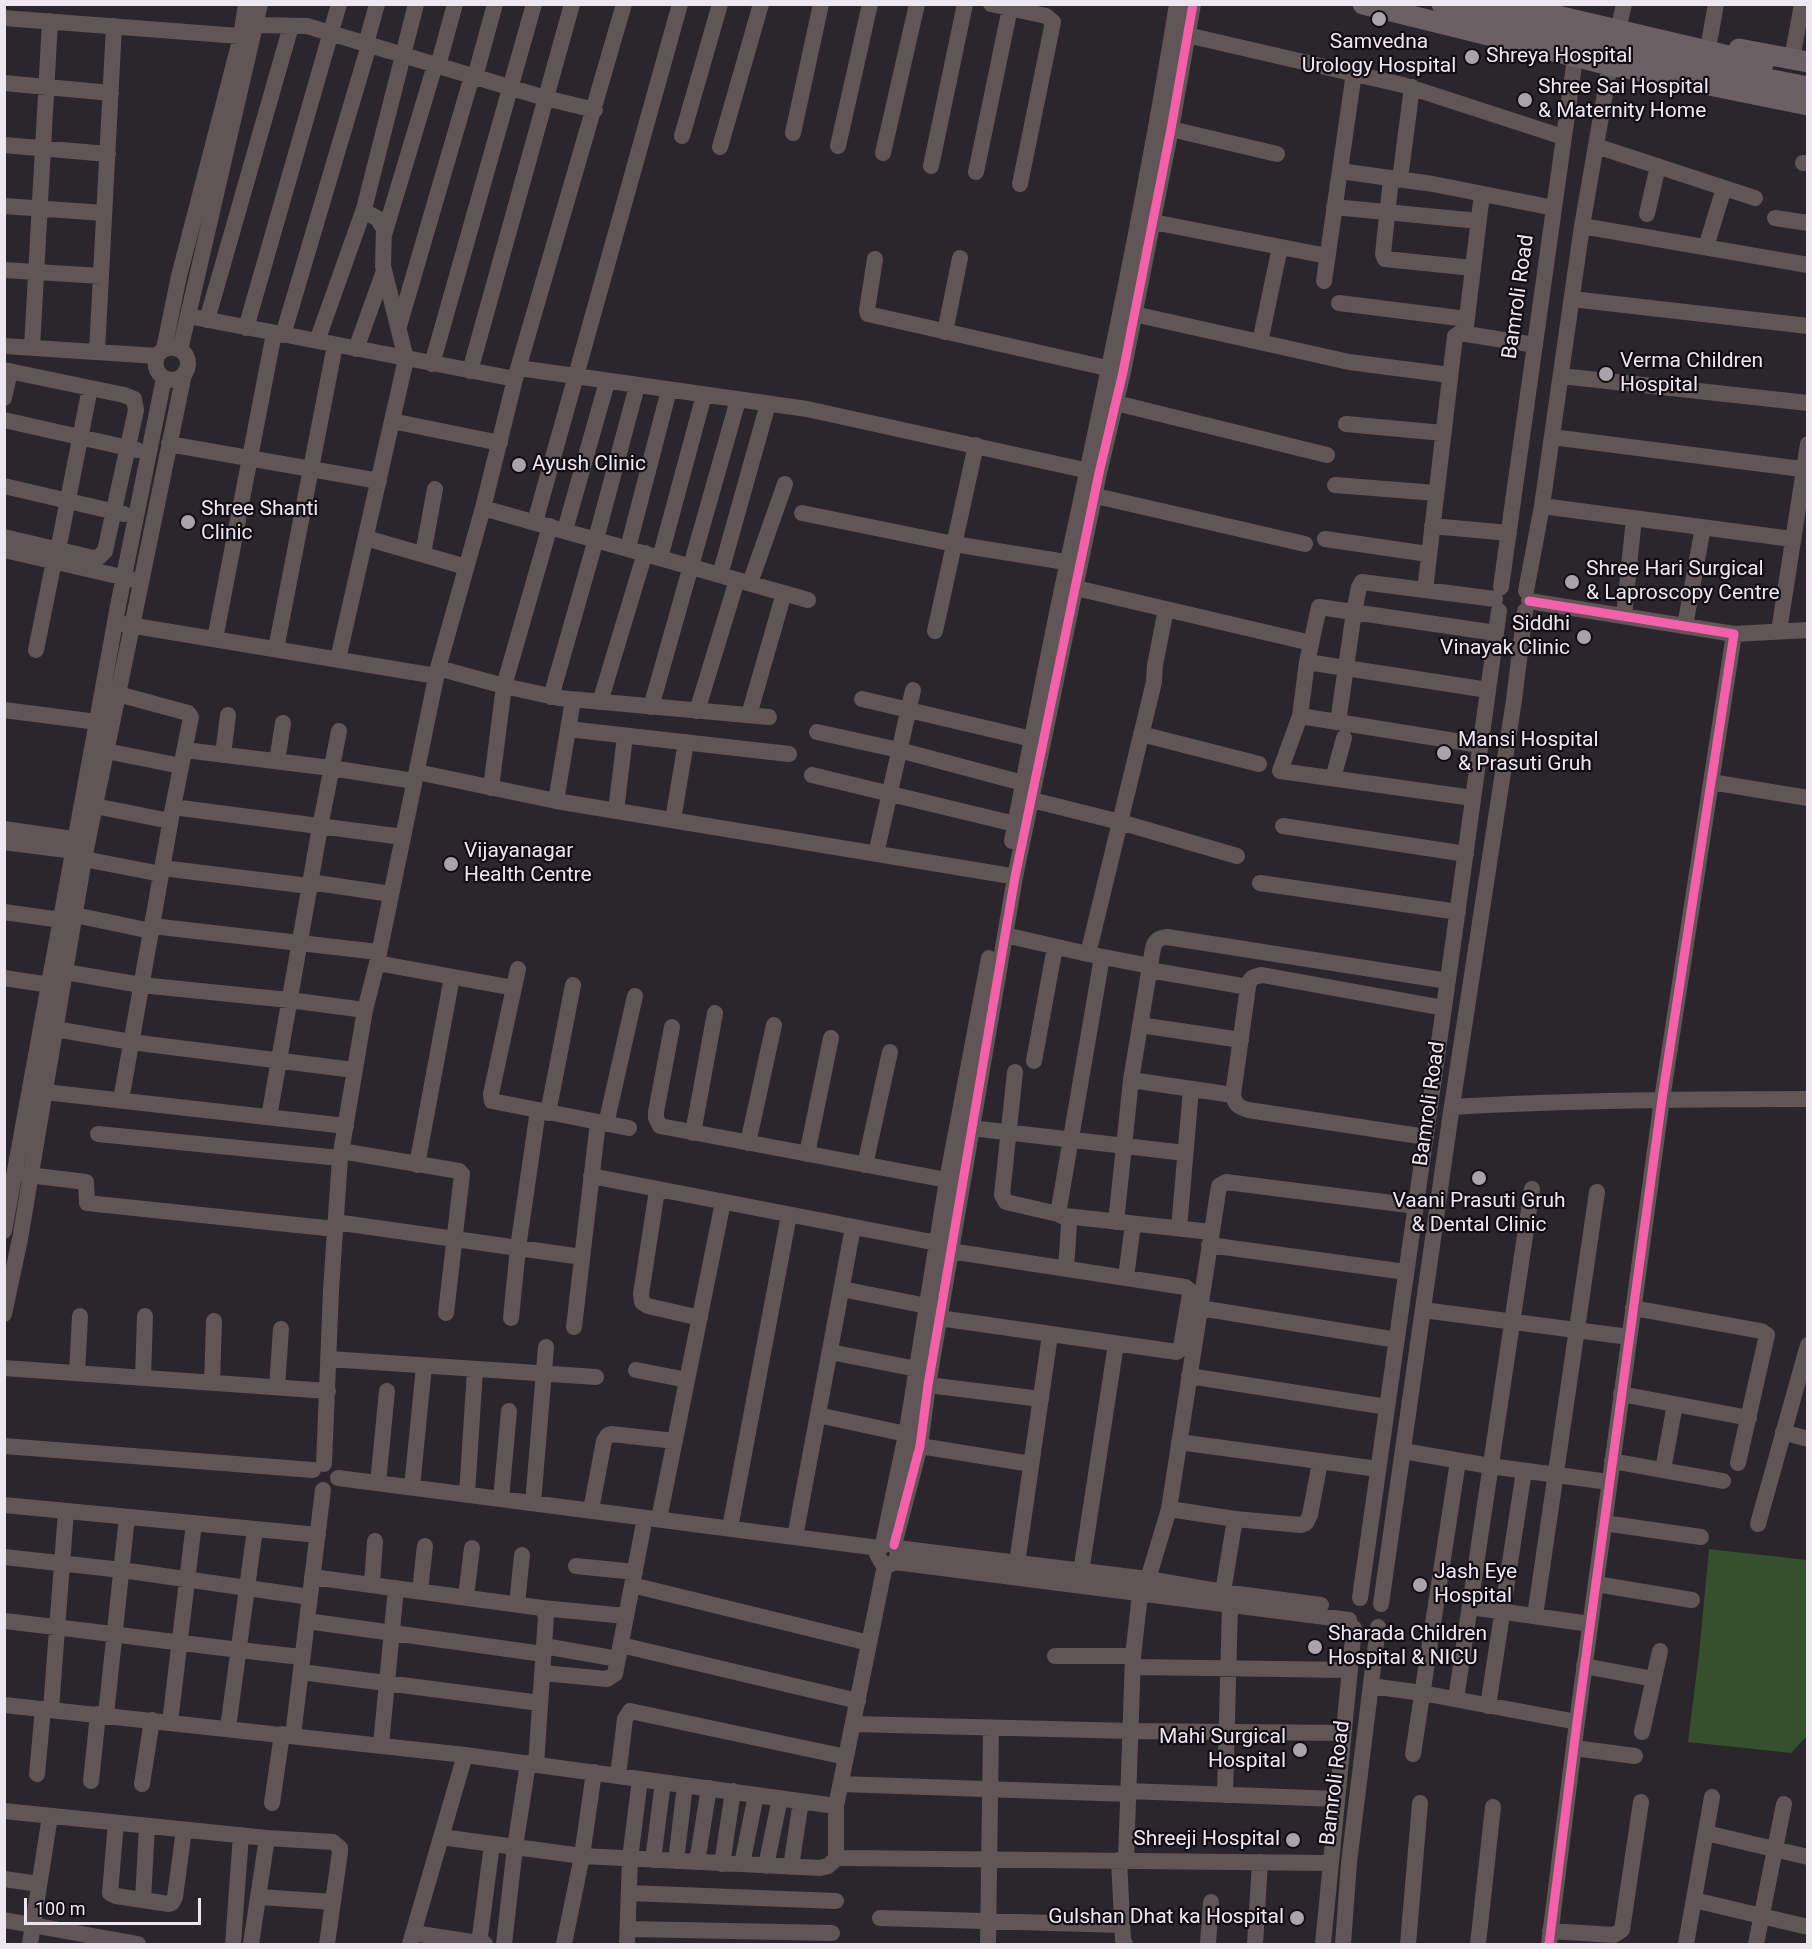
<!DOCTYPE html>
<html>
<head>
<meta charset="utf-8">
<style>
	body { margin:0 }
	#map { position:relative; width:1812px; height:1949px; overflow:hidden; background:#2b252c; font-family:Roboto,sans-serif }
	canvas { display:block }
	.frame { position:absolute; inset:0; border:6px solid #eee7f0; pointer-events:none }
	.scale { position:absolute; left:24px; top:1898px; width:177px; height:27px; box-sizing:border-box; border:3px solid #eee7f0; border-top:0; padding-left:8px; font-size:18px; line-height:21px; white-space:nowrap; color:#eee7f0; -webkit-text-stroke:4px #120d13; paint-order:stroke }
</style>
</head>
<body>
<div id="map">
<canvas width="1812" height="1949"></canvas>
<div class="frame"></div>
<div class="scale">100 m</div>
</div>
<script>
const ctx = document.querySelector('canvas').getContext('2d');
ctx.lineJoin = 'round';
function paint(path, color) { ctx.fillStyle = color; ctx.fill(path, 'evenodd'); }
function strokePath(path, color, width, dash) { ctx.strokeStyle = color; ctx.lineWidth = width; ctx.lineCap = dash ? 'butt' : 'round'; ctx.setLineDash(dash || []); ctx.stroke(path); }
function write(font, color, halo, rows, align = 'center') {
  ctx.font = font + ' Roboto,sans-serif'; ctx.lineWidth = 4.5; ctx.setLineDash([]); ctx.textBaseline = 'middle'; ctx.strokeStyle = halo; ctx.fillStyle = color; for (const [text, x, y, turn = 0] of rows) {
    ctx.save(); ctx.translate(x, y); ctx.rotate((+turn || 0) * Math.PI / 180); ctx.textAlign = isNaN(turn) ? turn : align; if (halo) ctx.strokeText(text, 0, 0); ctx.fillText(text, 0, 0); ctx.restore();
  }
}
paint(new Path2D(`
	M1709,1549L1807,1560V1736L1791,1753L1688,1742L1699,1654Z`), '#34502d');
strokePath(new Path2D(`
	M991,4L1046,16L1053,22L1020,184
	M4,18L252,37
	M255,25L307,26L545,98L595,110
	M1187,35L1403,85L1563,137
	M1709,43L1716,4
	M366,44L377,4
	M1792,59L1802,4
	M438,66L455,4
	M475,77L495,4
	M4,83L111,93
	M1171,129L1277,154
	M793,133L821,4
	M682,136L720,4
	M4,145L108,154
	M838,146L870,4
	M1596,146L1755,198
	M720,147L761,4
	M883,153L917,4
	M1803,163H1808
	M931,166L965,4
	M1340,171L1433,184L1554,208
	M976,172L1010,8
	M1391,178L1383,254L1385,259L1473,268
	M1400,179L1412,87
	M4,206L104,213
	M1334,207L1479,221
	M1647,214L1658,166
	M1775,218L1808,223
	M1153,222L1327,256
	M1582,226L1808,265
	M384,235L435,65
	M1706,247L1724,188
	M875,259L867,310L868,314L1120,371
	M4,270L101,276
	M1324,281L1354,73
	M1572,299L1808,326
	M1339,303L1467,319
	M1134,314L1349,362L1450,375
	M188,316L515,379
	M207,320L291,26
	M399,326L472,76
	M246,328L339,4
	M945,332L960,258
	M1465,334L1482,194
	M283,335L369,45
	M317,341L364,209
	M1260,342L1280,247
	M4,346L157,356C169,340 193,350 187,369C180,389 149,379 157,356
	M32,348L50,21
	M164,349L179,276L241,37L246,4
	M356,349L384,271
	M180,350L260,4
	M97,352L114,26
	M432,364L534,4
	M519,368L807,409L1098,473
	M4,370L124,395L134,399L136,410L105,551L99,557L93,558L4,537
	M470,371L572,4
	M1561,376L1808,403
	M4,398L10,371
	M1116,403L1327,455
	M4,420L137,450
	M392,421L500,443
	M1346,424L1443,433
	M1552,437L1802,469
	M169,444L379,481
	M1335,485L1436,493
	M4,486L124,514
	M1096,496L1305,544
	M1542,506L1792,539
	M483,508L808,600
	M802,513L954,544L1078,564
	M535,522L680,4
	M1432,526L1509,533
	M565,530L607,382
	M366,538L466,567
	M1325,539L1428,554
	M628,548L669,390
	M4,550L135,580
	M58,550L90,388
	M423,554L435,489
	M660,558L704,395
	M720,575L768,404
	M750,583L785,484
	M1501,587L1577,44
	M1076,588L1311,643
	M1425,590L1455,336L1460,333L1535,345
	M1526,591L1542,506L1582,226L1610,65L1624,4
	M1529,601L1734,634L1662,1099L1577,1722L1549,1944
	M1624,616L1634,518
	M123,624L436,676
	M1685,626L1703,527
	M935,631L976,445
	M1779,631L1808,444
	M1734,634L1808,630
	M215,639L274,333
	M276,649L335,345
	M36,650L54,561
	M338,659L406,359L383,266L384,229L377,218L367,213L364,209L416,4
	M1307,662L1488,690
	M438,668L504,686L559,698L769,717
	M118,694L188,713L191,717L173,807L121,1100
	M551,697L596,539L637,386
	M862,699L1032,739
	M600,702L645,553
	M651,707L738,400
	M4,710L97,722
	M697,711L737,580
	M749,715L784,593
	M1300,716L1480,745
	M1338,722L1354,612L1359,587L1362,582L1495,599
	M568,729L789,754
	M817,732L899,750L1023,783
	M1141,734L1259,764
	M185,750L331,768L414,781
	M106,751L181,766
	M223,755L228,715
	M277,761L283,723
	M417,772L556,801L1005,875
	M812,775L1015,824
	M1336,779L1335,771L1344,738
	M1711,782L1808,798
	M491,788L504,686L550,526
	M1473,798L1280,771L1300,716L1307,662L1319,607L1496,633
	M1032,800L1120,822L1237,856
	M556,801L573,700
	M95,806L170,821
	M173,807L403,837
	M616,811L625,736
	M673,820L686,742
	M1283,826L1466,854
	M4,829L87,841
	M1012,841C1030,748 1048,654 1068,561C1108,376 1147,191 1177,4
	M4,842L82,852
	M876,854L913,690
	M84,859L161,874
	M162,868L309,886
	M310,882L391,894
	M1260,883L1458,912
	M4,912L61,920
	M75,915L151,931
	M152,926L378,952
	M1005,935L1088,954L1150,966
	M1088,954L1154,682L1155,665L1166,609
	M377,963L514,988
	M518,969L491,1094L492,1101L629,1128
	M1149,970L1248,987
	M65,972L141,985L289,1000L365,1010
	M4,978L50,985
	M1140,1025L1241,1040
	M672,1027L656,1112V1118L660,1126L947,1180
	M55,1029L131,1042L354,1070
	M1034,1061L1055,947
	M1015,1072L1002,1195L1006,1202L1058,1214L1068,1219L1069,1225L1066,1268
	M1131,1080L1233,1095
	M45,1092L346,1126
	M1452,1107C1571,1100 1689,1099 1808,1099
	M548,1113L573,985
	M269,1117L320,827L339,731
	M606,1124L635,996
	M971,1128L1185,1153
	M693,1133L715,1013
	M98,1134L340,1158
	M1426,1137L1248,1110C1239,1107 1235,1105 1233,1095L1248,987C1249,978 1254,976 1262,975L1444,1008
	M748,1143L774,1025
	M341,1151L459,1171L462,1174L446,1313
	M807,1154L831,1038
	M417,1165L452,977
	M865,1165L890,1052
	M20,1174L86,1182L87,1203L335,1229
	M591,1176L937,1243
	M657,1190L641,1294L642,1302L648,1306L700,1318
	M1058,1214L1102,957
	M1065,1216L1211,1232
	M335,1222L582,1257
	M1116,1222L1131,1080L1153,948C1155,941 1158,938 1167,937L1448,981
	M1179,1228L1191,1089
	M4,1231L118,606L164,378
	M1209,1245L1406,1272
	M1126,1277L1133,1224
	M842,1289L927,1306
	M1200,1308L1397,1340
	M1633,1308L1761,1331L1767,1335L1738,1463
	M1423,1310L1629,1337
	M4,1314L20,1239L84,859L184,374
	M511,1318L518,1248L538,1110
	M939,1318L1177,1352L1181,1347L1190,1294L1189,1290L1185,1287L950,1251
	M574,1327L598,1122
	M830,1352L917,1369
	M329,1359L596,1377
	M4,1368L328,1391
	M636,1370L687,1380
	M77,1373L80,1316
	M1189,1376L1387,1407
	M143,1378L145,1316
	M212,1383L214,1321
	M928,1385L1041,1399
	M277,1387L281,1329
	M1621,1394L1749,1418
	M818,1415L906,1434
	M1783,1432L1808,1439
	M1179,1442L1378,1469
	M4,1446L313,1470
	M920,1446L1031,1464
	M1403,1451L1490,1466L1609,1482
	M1612,1461L1723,1481
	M324,1464L331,1290L340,1158L365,1010L377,963L438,668L483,508L515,379L624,4
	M1663,1470L1675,1404
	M338,1478L879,1548L888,1543L895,1546L899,1552L895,1562L889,1565L882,1563L877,1554L879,1548
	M378,1483L387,1391
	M412,1487L424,1366
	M467,1494L475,1370
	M501,1499L509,1411
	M533,1503L546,1347
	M4,1505L318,1535
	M1169,1509L1235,1519L1301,1525L1306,1523L1310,1515L1320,1462
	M591,1510L604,1441L608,1435L611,1434L675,1441
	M659,1519L723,1202
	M1604,1523L1701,1537
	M1758,1524L1808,1345
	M730,1528L789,1215
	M795,1537L853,1227
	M883,1544L907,1430L947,1180L989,958
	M894,1545L920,1446L928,1385L1015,877L1099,473L1123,372L1171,129L1193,4
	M897,1548L1148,1579L1223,1592L1321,1605
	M4,1557L122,1570L310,1597
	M895,1562L1349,1620
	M1017,1563L1050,1335
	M885,1565L836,1806V1852L838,1857L842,1858L1330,1863
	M576,1566L635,1572
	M1081,1572L1116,1344
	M312,1577L542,1608L546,1616L536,1765
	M372,1584L375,1541
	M1596,1584L1692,1600
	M632,1585L869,1643
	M420,1591L425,1546
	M1223,1592L1235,1519
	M466,1597L472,1548
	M1360,1598L1453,944L1499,611
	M517,1604L522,1555
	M1381,1604L1450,1119L1514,700L1525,611
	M1470,1607L1590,1624
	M542,1608L626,1616
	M1535,1616L1597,1192
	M4,1621C104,1632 203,1647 302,1657
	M307,1621L543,1654
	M621,1645L858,1701
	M544,1646L618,1659
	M1055,1656H1133
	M1584,1666L1654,1679
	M1133,1667L1350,1670
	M301,1672L540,1703
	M542,1673L607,1679L615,1674L643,1528
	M1371,1686L1422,1693L1577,1722
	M1456,1699L1532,1189
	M4,1705L465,1755L836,1806
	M1488,1706L1524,1471
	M51,1709L66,1511
	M106,1715L127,1517
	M170,1722L194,1523
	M853,1724L1130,1731L1343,1733
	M228,1728L255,1529
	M1642,1732L1660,1651
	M293,1735L323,1490
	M381,1745L396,1588
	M1574,1748L1635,1756
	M1413,1754L1458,1461
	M37,1774L43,1709
	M618,1776L625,1719L630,1711L846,1757
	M91,1781L98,1714
	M142,1784L152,1720
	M841,1784L1128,1794
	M1128,1791L1337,1799
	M1225,1795L1230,1605
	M272,1803L282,1734
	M4,1811L267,1838L333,1842L340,1848V1852L327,1944
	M116,1823L110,1893L116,1896L169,1904L172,1903L175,1897L184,1830
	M1706,1833L1808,1857
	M441,1837L582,1856L820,1868L828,1866L838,1857
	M653,1860L663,1782
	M1119,1860L1123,1940L1125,1944
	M1126,1860L1133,1656L1140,1594L1148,1579L1169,1509L1219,1186L1226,1182L1416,1206
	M676,1861L685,1785
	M697,1862L709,1788
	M722,1864L733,1791
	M742,1864L756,1795
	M766,1866L780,1798
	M791,1867L801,1801
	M4,1879L39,1884
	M629,1893L836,1901
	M260,1897L333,1902
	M143,1900L147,1826
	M1694,1900L1808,1927
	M880,1918L1122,1925
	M4,1920L138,1944
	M628,1929L832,1933
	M1550,1931L1614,1935L1622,1930L1641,1802
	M413,1933L485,1944
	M30,1944L50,1816
	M233,1944L241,1835
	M251,1944L267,1838
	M410,1944L465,1755
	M479,1944L492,1844
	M504,1944L515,1847L528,1763
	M564,1944L582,1856L594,1772
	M627,1944L630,1859L640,1779
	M988,1944L991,1728
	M1208,1944L1211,1902
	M1255,1944L1260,1862
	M1323,1944L1354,1628
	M1343,1944L1349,1863L1378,1627
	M1408,1944L1420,1803
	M1478,1944L1493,1807
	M1686,1944L1712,1797
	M1756,1944L1784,1804`), '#605658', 16);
strokePath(new Path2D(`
	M1363,4L1610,65L1808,105
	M1739,49L1808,62`), '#6b6063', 21);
strokePath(new Path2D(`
	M1442,4L1676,61L1808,87
	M1506,4L1763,64`), '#6b6063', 21);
strokePath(new Path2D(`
	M1529,601L1734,634L1662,1099L1577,1722L1549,1944
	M894,1545L920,1446L928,1385L1015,877L1099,473L1123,372L1171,129L1193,4`), '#f560ab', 9);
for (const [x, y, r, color] of [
	[1379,19,8,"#aaa3ab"],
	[1472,57,8,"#aaa3ab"],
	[1525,100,8,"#aaa3ab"],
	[1606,374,8,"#aaa3ab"],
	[519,465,8,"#aaa3ab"],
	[188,522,8,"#aaa3ab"],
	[1572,582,8,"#aaa3ab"],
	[1584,637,8,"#aaa3ab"],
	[1444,753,8,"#aaa3ab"],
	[451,864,8,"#aaa3ab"],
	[1479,1178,8,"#aaa3ab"],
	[1420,1585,8,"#aaa3ab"],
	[1315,1647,8,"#aaa3ab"],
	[1300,1750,8,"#aaa3ab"],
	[1293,1840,8,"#aaa3ab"],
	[1297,1918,8,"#aaa3ab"]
]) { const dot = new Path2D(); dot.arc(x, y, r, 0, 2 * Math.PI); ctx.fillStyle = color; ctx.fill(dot); strokePath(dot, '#120d13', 2); }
write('21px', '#eee7f0', '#120d13', [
	["Samvedna",1379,43,"center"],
	["Urology Hospital",1379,67,"center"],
	["Shreya Hospital",1486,57],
	["Shree Sai Hospital",1538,88],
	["& Maternity Home",1538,112],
	["Verma Children",1620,362],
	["Hospital",1620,386],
	["Ayush Clinic",532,465],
	["Shree Shanti",201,510],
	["Clinic",201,534],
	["Shree Hari Surgical",1586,570],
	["& Laproscopy Centre",1586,594],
	["Siddhi",1570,625,"right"],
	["Vinayak Clinic",1570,649,"right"],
	["Mansi Hospital",1458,741],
	["& Prasuti Gruh",1458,765],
	["Vijayanagar",464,852],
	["Health Centre",464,876],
	["Vaani Prasuti Gruh",1479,1202,"center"],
	["& Dental Clinic",1479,1226,"center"],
	["Jash Eye",1434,1573],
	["Hospital",1434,1597],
	["Sharada Children",1328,1635],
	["Hospital & NICU",1328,1659],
	["Mahi Surgical",1286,1738,"right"],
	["Hospital",1286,1762,"right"],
	["Shreeji Hospital",1280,1840,"right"],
	["Gulshan Dhat ka Hospital",1284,1918,"right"]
], 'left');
write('21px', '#eee7f0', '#120d13', [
	["Bamroli Road",1519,297,-82],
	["Bamroli Road",1430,1104,-82],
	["Bamroli Road",1336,1783,-83]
]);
</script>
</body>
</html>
